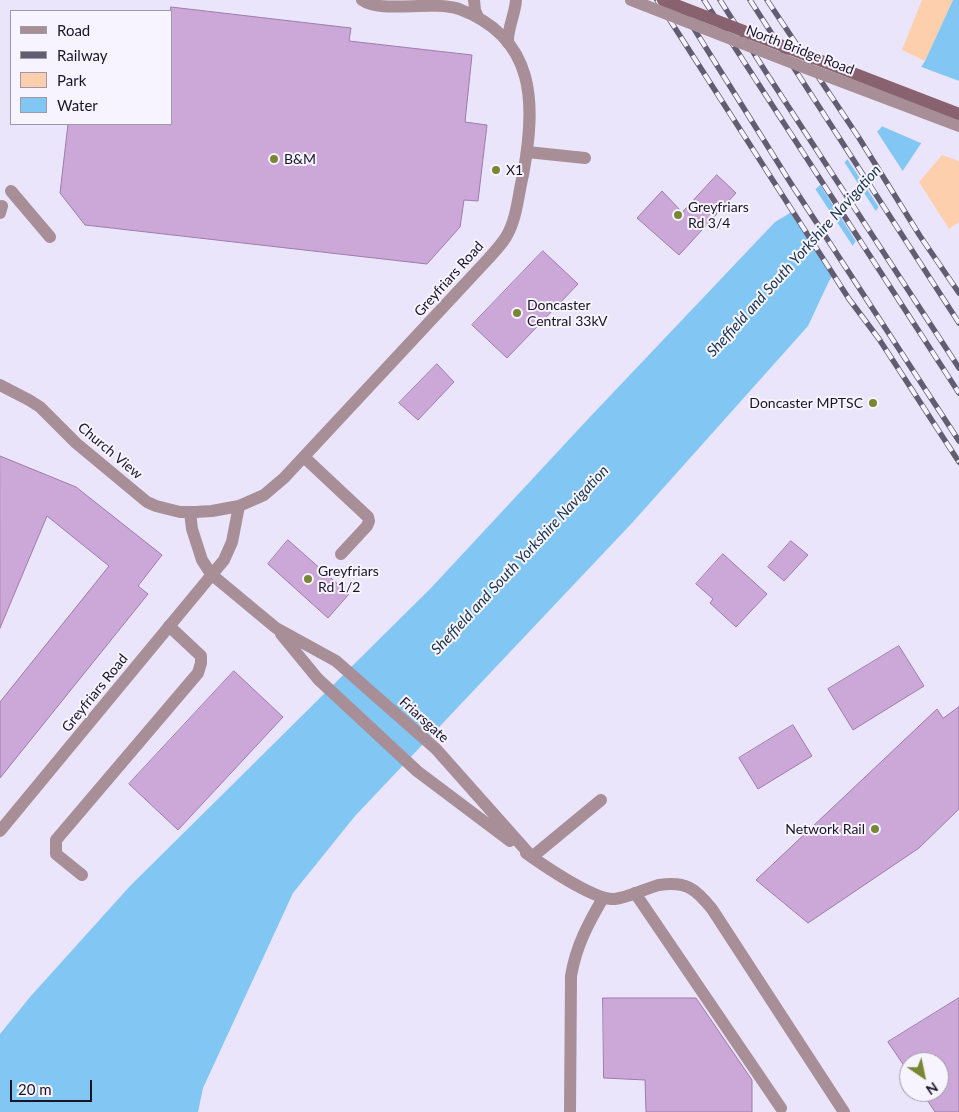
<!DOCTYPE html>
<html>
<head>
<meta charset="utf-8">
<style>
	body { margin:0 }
	#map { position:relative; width:959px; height:1112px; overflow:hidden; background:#eae5fb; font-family:Lato,sans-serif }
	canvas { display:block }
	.legend { position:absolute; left:10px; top:10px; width:162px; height:115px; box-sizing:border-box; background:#f7f4ff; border:1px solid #9f9aa9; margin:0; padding:6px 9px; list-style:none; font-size:15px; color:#1a1427 }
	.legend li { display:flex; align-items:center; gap:10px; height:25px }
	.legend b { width:25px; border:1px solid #9f9aa9 }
	.north { position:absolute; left:899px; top:1052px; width:50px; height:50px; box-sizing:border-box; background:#f7f4ff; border:1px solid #9f9aa9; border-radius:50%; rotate:146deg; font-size:14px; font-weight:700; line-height:20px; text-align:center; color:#1a1427 }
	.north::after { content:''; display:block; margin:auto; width:18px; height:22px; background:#798634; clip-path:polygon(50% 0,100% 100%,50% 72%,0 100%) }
	.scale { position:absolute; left:10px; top:1080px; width:82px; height:22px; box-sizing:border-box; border:2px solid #1a1427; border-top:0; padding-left:6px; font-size:15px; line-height:18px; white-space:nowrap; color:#1a1427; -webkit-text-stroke:4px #f7f4ff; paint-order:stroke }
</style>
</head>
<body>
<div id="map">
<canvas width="959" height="1112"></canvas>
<ul class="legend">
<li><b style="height:6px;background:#a88e96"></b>Road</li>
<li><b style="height:6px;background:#635d72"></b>Railway</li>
<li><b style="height:14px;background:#fecfad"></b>Park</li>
<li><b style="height:14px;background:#82c7f3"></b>Water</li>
</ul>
<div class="north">N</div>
<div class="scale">20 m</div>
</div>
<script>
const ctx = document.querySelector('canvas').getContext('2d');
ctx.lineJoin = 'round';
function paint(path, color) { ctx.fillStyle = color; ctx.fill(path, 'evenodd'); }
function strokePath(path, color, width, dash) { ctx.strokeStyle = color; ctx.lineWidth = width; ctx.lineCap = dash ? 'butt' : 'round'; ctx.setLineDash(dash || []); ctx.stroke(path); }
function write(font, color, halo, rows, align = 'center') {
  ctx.font = font + ' Lato,sans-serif'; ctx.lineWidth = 4; ctx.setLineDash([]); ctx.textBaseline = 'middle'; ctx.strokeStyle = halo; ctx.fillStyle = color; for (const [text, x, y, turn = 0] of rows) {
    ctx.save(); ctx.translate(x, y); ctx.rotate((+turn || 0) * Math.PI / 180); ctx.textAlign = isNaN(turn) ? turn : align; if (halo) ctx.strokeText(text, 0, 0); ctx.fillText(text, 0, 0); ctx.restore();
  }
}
paint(new Path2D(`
	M922,0H953L925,61L902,50Z
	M942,155L959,161V222L949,229L919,182Z`), '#fecfad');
paint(new Path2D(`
	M953,0H959V80L920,145L829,281L808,326L632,523L355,816L293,893L203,1088L198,1112H0V1034L30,997L130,886L431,588L589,418L775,222L790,213L880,129L925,61Z`), '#82c7f3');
paint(new Path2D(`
	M919,66L959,81V85L923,144L879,125Z
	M876,130L904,173L880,209L846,157Z
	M843,160L877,213L857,243L819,183Z
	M814,187L854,248L834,278L789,210Z`), '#eae5fb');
const building = new Path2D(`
	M171,7L351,28L349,41L472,55L465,122L487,125L478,201L464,200L460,227L427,264L85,225L60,193L68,124H171Z
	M717,175L736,193L679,255L637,218L662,191L682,212Z
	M543,251L578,284L507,358L472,325Z
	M437,364L454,382L418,420L399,403Z
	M0,456L76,487L162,555L138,586L148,594L0,778V702L109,566L47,516L0,628Z
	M288,540L349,594L328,618L268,564Z
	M791,541L808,555L784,581L768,567Z
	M723,554L767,594L736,627L710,603L713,599L696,584Z
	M899,646L924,686L853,730L828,689Z
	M234,671L283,717L178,830L129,784Z
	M959,707V809L919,848L808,923L756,880L937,709L943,718Z
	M793,725L812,756L758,789L739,758Z
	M603,998H696L752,1080V1112H646L645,1080L604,1078Z
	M959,998V1112H935L922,1092H939V1062H909V1073L888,1042Z`);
paint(building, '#cba8d7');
strokePath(building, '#9e7ca9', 1);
strokePath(new Path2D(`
	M474,0L475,10L478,17
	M508,43C507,29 515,15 516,0
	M527,152L585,158
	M11,191L50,237
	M0,213L2,206
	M304,457L368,517L369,521L367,526L341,554
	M532,857L601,800
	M82,875L56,854V840L198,673L201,663V656L169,626
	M659,885C686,881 695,888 712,909L844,1112
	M635,893L781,1108
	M570,1112L571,976C576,946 588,924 603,898`), '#a88e96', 12);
strokePath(new Path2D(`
	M0,385L29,400L40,407L76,443L147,502L156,506L180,512H195L212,511L239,506L264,495L284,478L489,258C495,251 501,245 506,237C517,219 518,195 523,175C536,105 537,38 459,9C432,0 381,14 362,0
	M190,512L192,529L202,560L211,574L276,628L336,661L436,749L532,857
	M281,634L318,679L417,771L510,841
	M0,831L224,560L232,542L239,506
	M526,853C543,865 595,901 615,899C630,897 644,889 659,885`), '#a88e96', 12);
const rail = new Path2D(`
	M657,0L849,299L879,339L959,462
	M676,0L790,182L959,441
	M704,0L959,393
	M720,0L769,77L959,368
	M750,0L959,323
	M767,0L859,138L920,236L959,293`);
strokePath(rail, '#635d72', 5.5);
strokePath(rail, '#f7f4ff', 4, [11]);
strokePath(new Path2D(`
	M631,0L803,67L959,126`), '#a88e96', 12);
strokePath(new Path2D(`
	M663,0L959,114`), '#88626f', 12);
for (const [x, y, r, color] of [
	[274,159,5,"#798634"],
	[496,170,5,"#798634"],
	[678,215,5,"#798634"],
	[517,313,5,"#798634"],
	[873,403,5,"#798634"],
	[308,579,5,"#798634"],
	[875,829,5,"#798634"]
]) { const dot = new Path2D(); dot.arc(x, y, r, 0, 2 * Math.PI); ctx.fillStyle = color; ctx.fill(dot); strokePath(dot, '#f7f4ff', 2); }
write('14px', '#1a1427', '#f7f4ff', [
	["North Bridge Road",800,50,21],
	["Greyfriars Road",449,279,-48],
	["Church View",110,451,40],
	["Greyfriars Road",95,693,-51],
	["Friarsgate",424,720,42]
]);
write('14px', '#1a1427', '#f7f4ff', [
	["B&M",284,159],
	["X1",506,170],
	["Greyfriars",688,207],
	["Rd 3/4",688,223],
	["Doncaster",527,305],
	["Central 33kV",527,321],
	["Doncaster MPTSC",863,403,"right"],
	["Greyfriars",318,571],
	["Rd 1/2",318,587],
	["Network Rail",865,829,"right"]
], 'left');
write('italic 15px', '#153447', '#f7f4ff', [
	["Sheffield and South Yorkshire Navigation",794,261,-48],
	["Sheffield and South Yorkshire Navigation",520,560,-47]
]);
</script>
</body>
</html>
